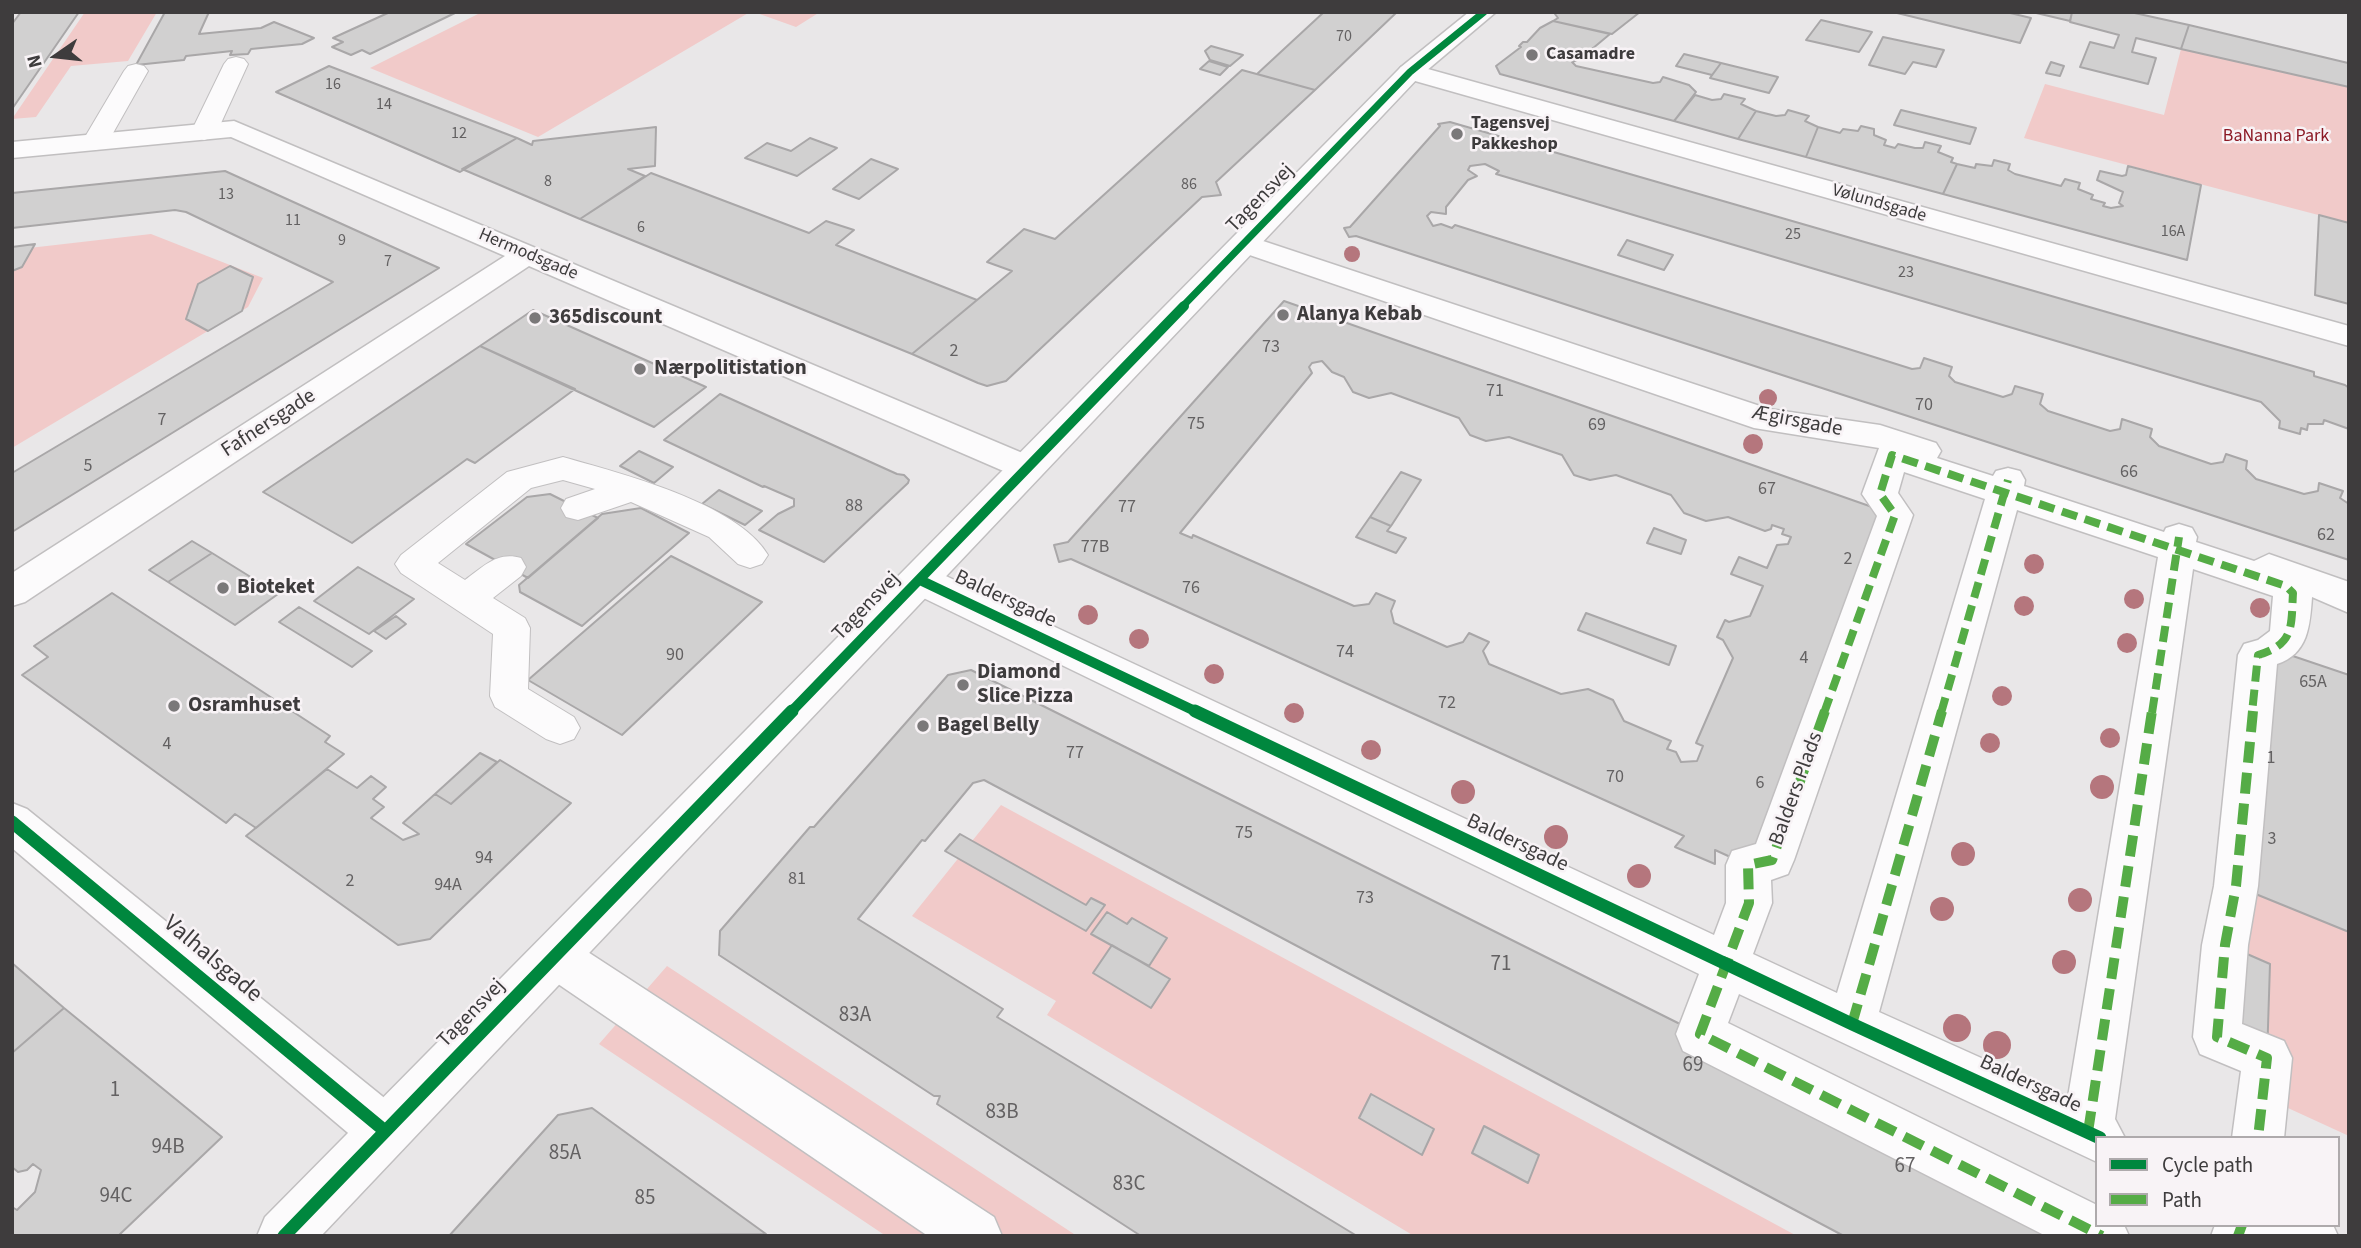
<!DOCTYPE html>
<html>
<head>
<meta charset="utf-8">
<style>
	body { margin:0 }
	#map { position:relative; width:2361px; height:1248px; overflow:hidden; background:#e9e7e8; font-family:"Source Sans 3",sans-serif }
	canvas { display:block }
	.frame { position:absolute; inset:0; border:14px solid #3e3c3d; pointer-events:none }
	.legend { position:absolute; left:2095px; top:1136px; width:245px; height:91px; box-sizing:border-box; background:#f8f3f6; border:2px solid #aeaaac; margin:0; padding:9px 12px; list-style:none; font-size:21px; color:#3e3c3d }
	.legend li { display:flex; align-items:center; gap:14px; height:35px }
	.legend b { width:35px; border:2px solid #aeaaac }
	.north { position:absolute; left:21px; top:21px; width:70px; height:70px; -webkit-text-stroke:5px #f8f3f6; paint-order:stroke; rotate:256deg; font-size:19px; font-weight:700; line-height:28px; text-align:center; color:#3e3c3d }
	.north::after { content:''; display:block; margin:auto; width:24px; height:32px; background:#3e3c3d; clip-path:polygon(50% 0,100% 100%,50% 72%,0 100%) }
</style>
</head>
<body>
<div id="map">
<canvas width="2361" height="1248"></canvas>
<div class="frame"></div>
<ul class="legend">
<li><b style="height:9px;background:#00873e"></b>Cycle path</li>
<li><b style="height:9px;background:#55ac46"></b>Path</li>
</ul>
<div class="north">N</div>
</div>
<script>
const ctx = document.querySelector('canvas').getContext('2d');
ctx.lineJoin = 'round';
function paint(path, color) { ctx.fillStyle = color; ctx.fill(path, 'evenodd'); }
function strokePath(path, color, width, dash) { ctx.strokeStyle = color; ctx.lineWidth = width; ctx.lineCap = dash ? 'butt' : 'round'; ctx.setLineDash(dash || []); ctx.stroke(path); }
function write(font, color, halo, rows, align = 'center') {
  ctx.font = font + ' "Source Sans 3",sans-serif'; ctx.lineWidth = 5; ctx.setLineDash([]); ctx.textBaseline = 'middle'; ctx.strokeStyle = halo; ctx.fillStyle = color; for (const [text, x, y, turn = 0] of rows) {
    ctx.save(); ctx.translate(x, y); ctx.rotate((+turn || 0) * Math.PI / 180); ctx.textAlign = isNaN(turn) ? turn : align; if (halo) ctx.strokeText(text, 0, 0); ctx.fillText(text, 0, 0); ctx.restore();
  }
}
paint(new Path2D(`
	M85,12H157L128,61L71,66L36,117L12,119Z
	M482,12H750L538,137L370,68Z
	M754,12H820L796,27Z
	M2181,49L2349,87V223L2024,138L2045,84L2164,115Z
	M151,234L263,278L248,307L12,448V250Z
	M1001,805L1797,1236H1414L1047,1015L1056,1001L912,916Z
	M2236,886L2349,932V1136L2264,1097Z
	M667,966L1077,1236H886L599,1044Z`), '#f1cac9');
const building = new Path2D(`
	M21,12H79L12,109V24Z
	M165,12H209L199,34L261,28L274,22L314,38L302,44L251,49L248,54L230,55L232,51L186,56L184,60L136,65Z
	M390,12H457L370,54L362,50L351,55L332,47L343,42L333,38Z
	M1324,12H1397L1315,90L1257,74Z
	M1558,12H1640L1612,34L1553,21L1558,18L1555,14Z
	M1893,12H2006L2031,18L2020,43Z
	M2032,12H2072L2070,21Z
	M2072,12H2130L2189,25L2181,49L2136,38L2132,52L2156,58L2148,84L2080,67L2090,42L2114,48L2119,35L2070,22Z
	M1821,20L1872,32L1859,52L1806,40Z
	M1553,21L1610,34L1580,59L1572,62L1576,66L1653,83L1660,82L1663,77L1689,85L1696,92L1674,121L1500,74L1496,66L1521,47L1519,46L1523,42H1527L1540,28Z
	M2189,25L2348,63L2349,59V87L2181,49Z
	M1883,37L1944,50L1936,67L1913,62L1905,74L1869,65Z
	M1211,46L1243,55L1230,66L1210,60L1205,51Z
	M1684,54L1721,63L1712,75L1676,66Z
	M1209,61L1228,67L1220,75L1200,69Z
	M2051,62L2064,66L2060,76L2046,73Z
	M1721,63L1778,77L1769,93L1710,78Z
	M329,66L517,138L460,172L276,92Z
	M1242,70L1315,90L1216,182L1221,195L1202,197L1006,381L987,386L978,383L912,354L1012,271L987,262L1024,229L1055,239Z
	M1724,94L1745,99L1741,104L1756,111L1738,139L1674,121L1695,95L1712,100L1721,99Z
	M1788,110L1809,116L1805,121L1818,127L1806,157L1738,139L1756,111L1776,116L1785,115Z
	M1901,110L1976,128L1970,144L1894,125Z
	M1450,122L2314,372V376L2345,385L2349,388V429L2324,420L2323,424H2308L2307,430L2301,428L2300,434L2279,428L2280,421L2261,402L1496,174L1499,171L1485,164L1470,166L1468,170L1477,176L1468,180L1446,207V214L1431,212L1427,216L1433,226L1441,224L1452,228L1455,225L1912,369L1920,368L1924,358L1952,367L1949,376L1955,382L2003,397L2012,394L2015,386L2043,394L2040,404L2048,411L2110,431L2120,429L2122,419L2152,429L2150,437L2159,446L2211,464L2223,462L2226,454L2247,461L2246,469L2256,479L2304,494L2318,491L2319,483L2343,491L2340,498L2349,504V560L1356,236L1349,237L1344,228L1350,227L1440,126L1438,124Z
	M1861,126L1874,129V135L1886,140L1884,145L1895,148L1898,144L1915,148H1923L1925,142L1941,146L1938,152L1953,158L1951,162L1957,164L1943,194L1806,157L1818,127L1840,133L1843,129L1858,131Z
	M656,127L655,166L628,169L645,176L580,219L462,169L517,138L532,145L533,141Z
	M810,138L837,148L797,176L745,158L767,143L791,151Z
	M871,159L898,169L859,199L833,189Z
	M1994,160L2010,164L2008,170L2015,174L2061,186L2065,179L2080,183L2078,189L2093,195L2091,199L2105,203L2103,206L2111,208L2123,206L2119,203L2123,192L2097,180L2100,171L2122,176L2126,175L2128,166L2201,185L2187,260L1943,194L1957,164L1975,168L1976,164L1992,166Z
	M225,171L439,268L12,532V473L333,282L186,212L175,210L12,228V193Z
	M651,173L809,233L826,221L854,230L836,245L977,300L912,354L580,219Z
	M2319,215L2349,223V304L2315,295Z
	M1627,240L1673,255L1664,270L1618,255Z
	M35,244L22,267L12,271V247Z
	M230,266L253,277L242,311L208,331L186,319L198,284Z
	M1284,301L1895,515L1748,865L1715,850V864L1675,847L1684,836L1071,559L1059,562L1054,545L1068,542ZM1322,361L1332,372L1344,377L1353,392L1369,398L1391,393L1459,418L1470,435L1486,441L1509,437L1562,455L1574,475L1590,480L1616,475L1671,495L1684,513L1706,521L1728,517L1765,531L1771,529L1772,525L1784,529L1782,534L1791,537L1788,544L1777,545L1767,568L1739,557L1731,574L1763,586L1750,616L1729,622L1725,620L1717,637L1723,640L1733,658L1696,743L1703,746L1697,761L1681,762L1676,752L1667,749L1671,741L1624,721L1613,700L1588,689L1561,694L1489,664L1483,651L1489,642L1469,633L1463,642L1447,647L1394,623L1391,611L1395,601L1376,593L1369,604L1354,606L1193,535L1192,538L1180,533L1312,373L1309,367L1312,363Z
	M533,310L706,387L654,427L480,346Z
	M480,346L575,389L475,463L467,459L352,543L263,492Z
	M720,394L897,474L904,475L909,480L908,483L824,562L759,530L778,514L794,506V499L764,486L763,487L664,440Z
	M639,451L673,467L654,483L620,466Z
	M1401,472L1421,480L1391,526L1370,517Z
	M719,490L762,511L745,525L702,504Z
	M550,494L598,518L528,578L466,544L527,497Z
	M641,508L689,533L582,626L520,592L519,585L602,514Z
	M1370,517L1391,526L1387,531L1406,538L1396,553L1356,537Z
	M1654,528L1686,540L1681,554L1647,543Z
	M192,541L212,553L168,582L149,570Z
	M212,553L278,594L235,625L168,582Z
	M671,556L762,602L622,735L528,680Z
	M358,567L414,599L369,634L314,601Z
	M112,593L330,736L325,742L344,754L256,828L235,814L226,823L22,675L48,657L34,646Z
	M299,607L372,651L352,667L279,622Z
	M1586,613L1676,646L1669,665L1578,630Z
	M396,616L406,624L386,639L374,631Z
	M2278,651L2349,675V932L2236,886Z
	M971,670L1700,1034L2102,1236H1844L984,780L973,783L925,841L922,840L858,919L1003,1009L997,1017L1357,1236H1141L937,1104L940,1096H934L719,955L720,931L810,827H814L948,675Z
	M480,753L497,762L451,804L435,794Z
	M500,760L571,803L430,939L398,945L246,836L327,769L357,788L371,776L386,787L373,799L384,807L371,818L403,840L419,834L403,823L435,794L451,804Z
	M960,834L1086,905L1091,898L1105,905L1086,931L945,851Z
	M1107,912L1127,924L1132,918L1167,938L1149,966L1091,934Z
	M1112,945L1170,979L1151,1008L1093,973Z
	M2238,950L2270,964L2267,1058L2231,1044Z
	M12,963L64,1008L12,1053Z
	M64,1008L222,1137L118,1236H12V1207L17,1210L35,1192L41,1170L33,1164L27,1170L18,1172L12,1167V1053Z
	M1371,1094L1434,1129L1422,1155L1359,1118Z
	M592,1108L766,1234L449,1236L558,1115Z
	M1484,1126L1539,1155L1528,1183L1472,1153Z`);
paint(building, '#d1d0d0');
strokePath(building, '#a9a7a8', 2);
const lane = new Path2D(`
	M236,57L244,59L248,64L217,132L213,137L204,140L195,137L191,132L224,64L228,59Z
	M136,64L144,66L148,71L108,142L104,147L95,150L86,147L82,142L124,71L128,66Z
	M563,457C619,473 738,503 768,555L762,564L750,568L738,564L709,537L631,502L578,520L566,517L561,508L566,499L595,489L563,480L531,488L438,563L465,580C483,567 497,551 521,558L526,567L521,576L493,598L525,618L530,628L528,689L574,717L580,728L574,739L560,744L546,739L495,707L490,696L493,634L401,573L395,564L401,555L507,472Z`);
const street = new Path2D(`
	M1410,64L2349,326V346L1401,77L1397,72L1401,67Z
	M234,121L1039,460L1044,468L1039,476L1027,480L1015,476L529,266L25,602L12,606V573L505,256L231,137L12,158V142Z
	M1245,235L1769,409L1880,425L1936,443L1941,451L1937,458L1993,476L1996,471L2008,468L2020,471L2025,480L2024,486L2164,532L2166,528L2179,524L2192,528L2197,537L2196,542L2254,561L2269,554L2349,582V613L2312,597C2310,626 2308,654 2277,664L2258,886L2248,945L2242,1024L2284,1041L2292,1058L2284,1138H2232L2241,1071L2200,1054L2193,1037L2202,945L2214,886L2238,655L2244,644L2258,640L2270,631L2273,596L2193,569L2115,1119L2125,1138H2097V1162L1739,994L1728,1023L2097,1205V1225H2124L2129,1236H2046L1683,1051L1676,1034L1699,974L907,590L901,580L907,570L920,566L933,570L1714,935L1726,903V865L1732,851L1756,844L1877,516L1862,494L1879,448L1754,428L1235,250L1230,244L1235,238ZM1904,472L1985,499L1837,993L1753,954L1772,903L1771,880L1788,874L1794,860L1913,515L1898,493ZM2017,510L2158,557L2068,1097L1879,1012Z
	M12,803L27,809L403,1113L410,1131L403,1149L385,1156L367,1149L12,848Z
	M555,934L571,941L994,1217L1002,1236H928L539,971L532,956L539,941Z
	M2215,1225H2333L2338,1236H2211Z`);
const secondary = new Path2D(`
	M1469,12H1496L1419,77L321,1236H257L265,1217L1401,67Z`);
strokePath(lane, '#c1bfc0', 2);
strokePath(street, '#c1bfc0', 3);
strokePath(secondary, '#c1bfc0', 3);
paint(lane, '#fcfbfc');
paint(street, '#fcfbfc');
paint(secondary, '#fcfbfc');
strokePath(new Path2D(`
	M1824,713L1895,515L1880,494L1892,455L2286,586L2293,593C2291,626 2295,644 2258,655L2252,713
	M1941,713L2008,480
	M2152,713L2179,537`), '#55ac46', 8, [16, 8]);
strokePath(new Path2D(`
	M1825,711L1772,860L1748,865L1749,903L1700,1034L2102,1236
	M2253,711L2236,886L2225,945L2217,1037L2267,1058L2258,1138
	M1852,1024L1942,711
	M2088,1132L2152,711
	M2238,1236L2242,1225`), '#55ac46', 10, [21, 10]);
strokePath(new Path2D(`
	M1182,307L1410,72L1484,12`), '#00873e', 7);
strokePath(new Path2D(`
	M920,580L1199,713
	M790,713L1184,306`), '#00873e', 10);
strokePath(new Path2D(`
	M1195,711L1852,1024L2100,1138
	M12,822L385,1131
	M284,1236L792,711`), '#00873e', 13);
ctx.fillStyle = '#b5767d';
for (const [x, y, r] of [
	[1352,254,8],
	[1768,398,9],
	[1753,444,10],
	[2034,564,10],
	[2134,599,10],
	[2024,606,10],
	[2260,608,10],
	[1088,615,10],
	[1139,639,10],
	[2127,643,10],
	[1214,674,10],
	[2002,696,10],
	[1294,713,10],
	[2110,738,10],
	[1990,743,10],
	[1371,750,10],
	[2102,787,12],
	[1463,792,12],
	[1556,837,12],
	[1963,854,12],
	[1639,876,12],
	[2080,900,12],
	[1942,909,12],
	[2064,962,12],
	[1957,1028,14],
	[1997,1045,14]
]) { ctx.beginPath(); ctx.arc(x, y, r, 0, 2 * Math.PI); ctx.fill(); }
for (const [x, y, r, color] of [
	[1532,55,7,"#7a7879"],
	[1457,134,7,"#7a7879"],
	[1283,315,7,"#7a7879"],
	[535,318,7,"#7a7879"],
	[640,369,7,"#7a7879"],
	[223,588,7,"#7a7879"],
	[963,685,7,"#7a7879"],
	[174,706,7,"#7a7879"],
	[923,726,7,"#7a7879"]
]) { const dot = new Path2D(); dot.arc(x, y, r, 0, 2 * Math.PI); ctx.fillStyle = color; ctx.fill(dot); strokePath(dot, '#f8f3f6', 2.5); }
write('16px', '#636162', null, [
	["70",1344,37],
	["16",333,85],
	["14",384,105],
	["12",459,134],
	["8",548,182],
	["86",1189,185],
	["13",226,195],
	["11",293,221],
	["6",641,228],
	["16A",2173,232],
	["25",1793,235],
	["9",342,241],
	["7",388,262],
	["23",1906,273]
]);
write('bold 18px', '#3e3c3d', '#f8f3f6', [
	["Casamadre",1546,55],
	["Tagensvej",1471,124],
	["Pakkeshop",1471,145]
], 'left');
write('18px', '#8b1925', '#f8f3f6', [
	["BaNanna Park",2276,137]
]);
write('18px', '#3e3c3d', '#f8f3f6', [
	["Vølundsgade",1879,204,16],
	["Hermodsgade",528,255,23]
]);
write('18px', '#636162', null, [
	["73",1271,348],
	["2",954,352],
	["71",1495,392],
	["70",1924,406],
	["7",162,421],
	["75",1196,425],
	["69",1597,426],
	["5",88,467],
	["66",2129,473],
	["67",1767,490],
	["88",854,507],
	["77",1127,508],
	["62",2326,536],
	["77B",1095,548],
	["2",1848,560],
	["76",1191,589],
	["74",1345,653],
	["90",675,656],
	["4",1804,659],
	["65A",2313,683],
	["72",1447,704],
	["4",167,745],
	["77",1075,754],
	["1",2271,759],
	["70",1615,778],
	["6",1760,784],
	["75",1244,834],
	["3",2272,840],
	["94",484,859],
	["81",797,880],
	["2",350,882],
	["94A",448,886],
	["73",1365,899]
]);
write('21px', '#3e3c3d', '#f8f3f6', [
	["Tagensvej",1261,199,-46],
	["Ægirsgade",1797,422,11],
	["Fafnersgade",269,424,-33],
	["Baldersgade",1005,600,25],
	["Tagensvej",867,607,-46],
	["Balders Plads",1797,789,-70],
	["Baldersgade",1517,844,25],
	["Tagensvej",472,1014,-46],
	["Baldersgade",2030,1085,25]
]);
write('bold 21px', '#3e3c3d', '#f8f3f6', [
	["Alanya Kebab",1297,315],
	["365discount",549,318],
	["Nærpolitistation",654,369],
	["Bioteket",237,588],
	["Diamond",977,673],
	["Slice Pizza",977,697],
	["Osramhuset",188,706],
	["Bagel Belly",937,726]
], 'left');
write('21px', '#636162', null, [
	["71",1501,965],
	["83A",855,1016],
	["69",1693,1066],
	["1",115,1091],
	["83B",1002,1113],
	["94B",168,1148],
	["85A",565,1154],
	["67",1905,1167],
	["83C",1129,1185],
	["94C",116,1197],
	["85",645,1199]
]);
write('24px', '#3e3c3d', '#f8f3f6', [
	["Valhalsgade",212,960,40]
]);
</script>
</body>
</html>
